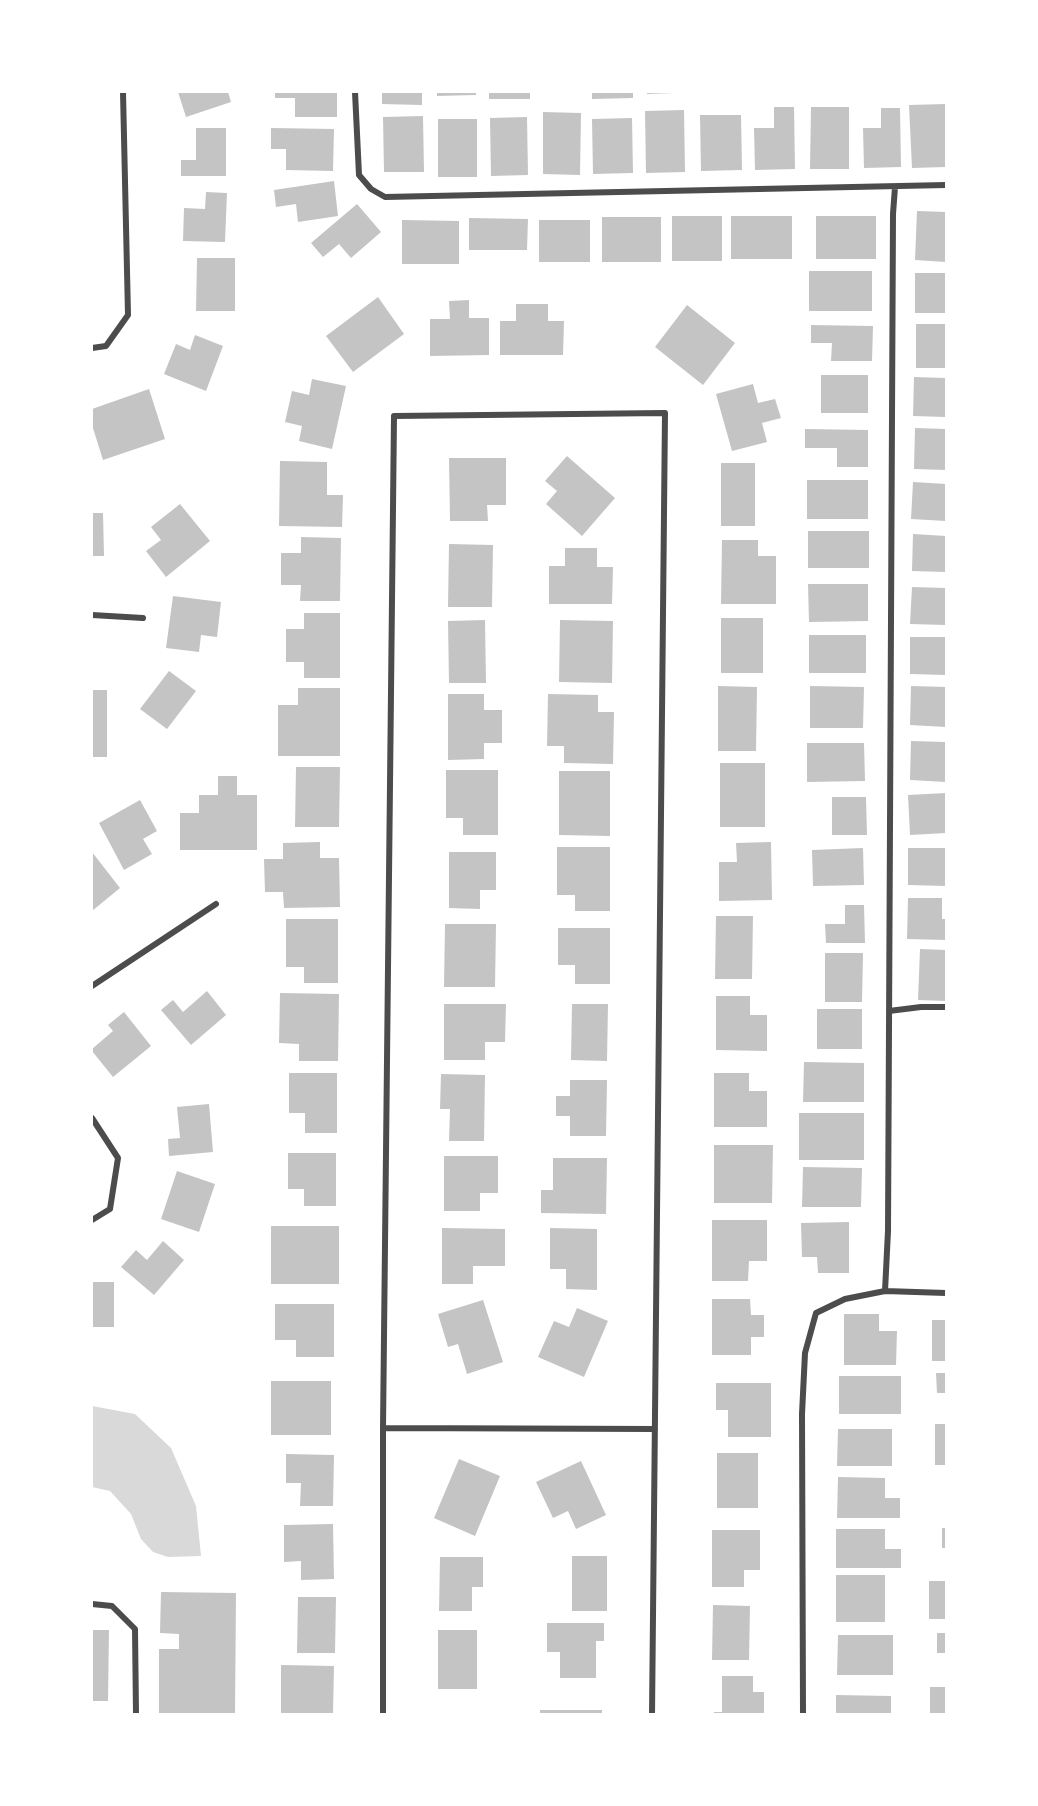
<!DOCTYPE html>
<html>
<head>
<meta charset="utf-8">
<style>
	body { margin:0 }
	#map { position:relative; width:1038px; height:1806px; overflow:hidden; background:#fff; font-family:"Exo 2",sans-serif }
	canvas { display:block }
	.frame { position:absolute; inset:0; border:93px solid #fff; pointer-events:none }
</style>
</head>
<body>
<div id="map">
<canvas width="1038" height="1806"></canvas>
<div class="frame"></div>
</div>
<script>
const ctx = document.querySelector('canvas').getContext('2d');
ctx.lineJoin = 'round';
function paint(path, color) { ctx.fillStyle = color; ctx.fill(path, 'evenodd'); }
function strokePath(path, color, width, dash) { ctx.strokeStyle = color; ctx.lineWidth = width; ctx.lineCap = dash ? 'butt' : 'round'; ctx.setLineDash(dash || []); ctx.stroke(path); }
paint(new Path2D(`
	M92,1406L135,1414L171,1448L196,1506L201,1556L168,1557L153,1552L141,1539L131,1514L110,1491L92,1487Z`), '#d9d9d9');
paint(new Path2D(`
	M178,92H228L231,102L186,117Z
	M275,92H337V117H295V98H275Z
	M382,92H422V105L382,104Z
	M437,92H476V95L437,96Z
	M489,92H530V99H489Z
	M592,92H633V98L592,99Z
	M647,92H673L674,93L647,94Z
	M945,104L946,167L912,168L909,105Z
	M774,107H794L795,169L755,170L754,128H774Z
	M811,107H849V169H810Z
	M881,108H900L901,167L864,168L863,128H881Z
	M684,110L685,172L646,173L645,111Z
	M543,112L581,113L580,175L543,174Z
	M700,115H741L742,170L701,171Z
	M423,116L424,172H384L383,117Z
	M527,117L528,175L491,176L490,118Z
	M632,118L633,173L593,174L592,119Z
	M438,119H477V177H438Z
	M196,128H226V176H181V160H196Z
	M271,128L334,129L333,171L286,170V149H271Z
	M334,181L338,216L298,222L296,204L276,207L274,190Z
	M206,192L227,193L225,242L183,241L184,208L205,209Z
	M357,204L381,232L351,258L339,244L323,257L311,243Z
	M917,211L946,212V262L915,260Z
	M672,216H722V261H672Z
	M731,216H792V259H731Z
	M816,216H876V259H816Z
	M602,217H661V262H602Z
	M469,218L528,219L527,250H469Z
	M402,220L459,221V264H402Z
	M539,220H590V262H539Z
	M197,258H235V311H196Z
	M809,271H872V311H809Z
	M915,273H946V313H915Z
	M378,297L404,334L353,372L326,336Z
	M469,300V318H489V355L430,356V319H450L449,301Z
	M516,304H548V321H564L563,355H500V321H516Z
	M687,305L735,343L703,385L655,347Z
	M916,324H946V368H916Z
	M811,325L873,326L872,361H831L832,343H811Z
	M195,335L223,346L206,391L164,374L176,344L190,350Z
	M821,375H868V413H821Z
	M914,377L946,378V417L913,416Z
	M312,379L346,386L332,449L299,441L302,426L285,422L292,391L309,395Z
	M753,384L758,403L775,399L781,418L762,423L767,442L732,451L716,394Z
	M149,389L165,439L103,460L92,425V409Z
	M915,428L946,429V470L914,469Z
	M805,429L868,430V467H837V448H805Z
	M567,456L615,498L582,536L546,504L557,491L545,481Z
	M449,458H506V505H487L488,521H450Z
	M280,461L327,462V495H343L342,527L279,526Z
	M721,463H755V526H721Z
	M807,480H868V519H807Z
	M913,482L946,484V521L911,519Z
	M180,504L210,541L166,577L146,551L161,540L151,527Z
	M92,513H103L104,556H92Z
	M808,531H869V568H808Z
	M913,534L946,536V572L912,571Z
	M301,537L341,538L340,601H300L301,585H281V553H301Z
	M722,540H758V556H776V604H721Z
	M449,544L493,545L492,607H448Z
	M565,548H597V567H613L612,604H549V566H565Z
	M808,584H868V621L809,622Z
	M912,587L946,588V625L910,624Z
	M173,596L221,602L217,637L201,635L199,652L166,648Z
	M304,613H340V678H304V662H286V629H304Z
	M721,618H763V673H721Z
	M485,620L486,683H449L448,621Z
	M560,620L613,621L612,683L559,682Z
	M809,635H866V673H809Z
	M910,637H946V675L910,674Z
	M169,671L196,691L167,729L140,709Z
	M718,686L757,687L756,751H718Z
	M810,686L864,687L863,728H810Z
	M911,686L946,687V727L910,725Z
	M298,688H340V756H278V705H298Z
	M92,690H107V757H92Z
	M448,694H484V710H502V743H484V759L448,760Z
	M548,694L598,695V712H614L613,764L564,763V746H547Z
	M911,741L946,742V782L910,780Z
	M807,743H864L865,781L807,782Z
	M720,763H765V827H720Z
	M296,767H340L339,827H295Z
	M446,770H498V835H463V818H446Z
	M559,771H610V836L559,835Z
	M218,776H237V795H257V850H180V813H199V795H218Z
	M946,793V833L910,835L908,795Z
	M832,797H866L867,835H832Z
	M140,800L157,831L143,839L152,854L124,870L99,823Z
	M320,842V858H339L340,907L284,908L283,892H265L264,859H283V843Z
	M771,842L772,900L719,901V862H737L736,843Z
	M557,847H610V911H575V895H557Z
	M863,848L864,885L813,886L812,850Z
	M908,848H946V886L908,885Z
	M92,852L120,888L92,911Z
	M449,852H496V890H480V909L449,908Z
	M908,898H942V919H946V940L907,939Z
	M845,905H864L865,943H826L825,924H845Z
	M716,916H753L752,979H715Z
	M286,919H338V983H304V967H286Z
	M445,924H496L495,987H444Z
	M558,928H610V984H575V965H558Z
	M920,949L946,950V1001L918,1000Z
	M825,953H863L862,1002H825Z
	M207,991L226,1015L191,1045L161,1010L173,1000L183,1012Z
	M280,993L339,994L338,1061H299V1044L279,1043Z
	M716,996H750V1015H767V1051L716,1050Z
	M444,1004H506L505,1042H485V1060H444Z
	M572,1004H608L607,1061L571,1060Z
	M817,1009H862V1049H817Z
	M124,1012L151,1046L113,1077L92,1051V1049L113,1031L108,1025Z
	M804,1062L864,1063V1102H803Z
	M289,1073H337V1133H305V1113H289Z
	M714,1073H749V1091H767V1127H714Z
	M441,1074L485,1075L484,1141H449L450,1109H440Z
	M570,1080H607L606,1136H570V1116H556V1096H570Z
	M209,1104L213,1152L169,1156L168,1139L180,1138L177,1107Z
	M799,1113H864V1160H799Z
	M714,1145H773L772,1203H714Z
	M288,1153H336V1206H304V1189H288Z
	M444,1156H498V1193H480V1211H444Z
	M553,1158H607L606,1214L541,1213V1190H553Z
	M803,1167L862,1168L861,1207H802Z
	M177,1171L215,1184L199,1232L161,1219Z
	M712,1220H767V1261H749L748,1281H712Z
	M849,1222V1273H818L817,1257H802L801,1223Z
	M271,1226H339V1284H271Z
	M442,1228L505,1229V1266H473V1284H442Z
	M550,1228L597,1229V1290L566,1289V1269H550Z
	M163,1241L184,1260L154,1295L121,1267L136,1250L147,1260Z
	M92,1282H114V1327H92Z
	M712,1299H750L751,1315H764V1337H751V1355H712Z
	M483,1300L503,1362L467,1374L458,1344L448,1347L438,1314Z
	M275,1304H334V1357H296V1340H275Z
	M577,1308L608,1321L584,1377L538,1357L554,1321L569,1327Z
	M844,1314H879V1331H897L896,1365H844Z
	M932,1320H946V1361H932Z
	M936,1373H946V1393H937Z
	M839,1376H901V1414H839Z
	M271,1381H331V1435H271Z
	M716,1383H771V1437H728V1410H716Z
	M935,1424H946V1465H935Z
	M838,1429H892V1466H837Z
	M717,1453H758V1508H717Z
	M286,1454L334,1455L333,1506H300L301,1483H286Z
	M459,1459L500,1476L475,1536L434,1518Z
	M581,1461L606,1515L576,1529L568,1511L553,1518L536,1482Z
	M838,1477L885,1478V1498H900V1518H837Z
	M333,1524L334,1579L301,1580V1561L284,1562V1525Z
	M942,1528H946V1548H942Z
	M836,1529H885V1549H901V1568H836Z
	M712,1530H760V1570H744V1587H712Z
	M572,1556H607V1611H572Z
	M440,1557H483V1587H472V1611H439Z
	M836,1575H885V1622H836Z
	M929,1581H946V1619H929Z
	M161,1592L236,1593L235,1714H159V1649H179V1634L160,1633Z
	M298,1597H336L335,1653H297Z
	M713,1605L750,1606L749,1660H712Z
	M547,1623H604V1641H596V1678H560V1652H547Z
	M92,1630H109L108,1701H92Z
	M438,1630H477V1689H438Z
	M937,1633H946V1653H937Z
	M838,1635H893V1675H837Z
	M281,1665L334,1666L333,1714H281Z
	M722,1676H753V1692H764V1714H714V1712H722Z
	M930,1687H946V1714H930Z
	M836,1695L891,1696V1714H836Z
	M540,1710H602V1714H540Z`), '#c4c4c4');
strokePath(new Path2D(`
	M355,92L359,175L371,189L385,197L946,185
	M92,348L106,346L128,315L123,92
	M92,615L143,618
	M92,986L216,904
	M889,1011L921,1007H946
	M92,1118L118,1158L110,1209L92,1220
	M885,1291L888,1231L893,214L895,187
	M383,1428L655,1429
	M92,1604L112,1606L135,1629L136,1714
	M383,1714V1428L394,416L665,413L652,1714
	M803,1714L802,1414L805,1353L816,1313L845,1299L885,1291L946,1293`), '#4c4c4c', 6);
</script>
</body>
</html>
